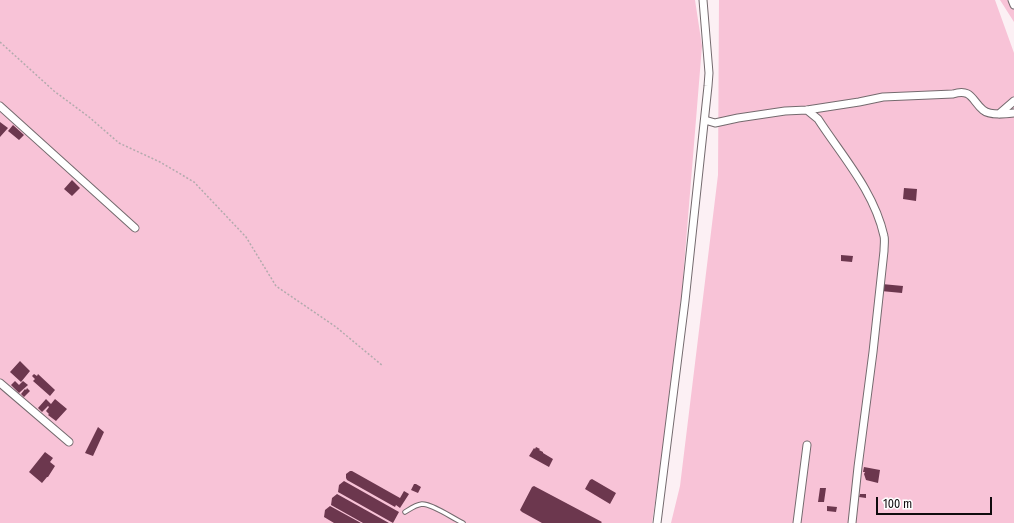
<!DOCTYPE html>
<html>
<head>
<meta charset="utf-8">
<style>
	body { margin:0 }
	#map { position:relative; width:1014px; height:523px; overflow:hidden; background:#fcf0f4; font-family:"Fira Sans Condensed",sans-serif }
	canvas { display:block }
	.scale { position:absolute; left:876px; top:497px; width:116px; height:18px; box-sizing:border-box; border:2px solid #100c0e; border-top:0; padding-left:5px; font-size:12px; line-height:14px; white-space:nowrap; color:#100c0e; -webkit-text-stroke:3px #fff; paint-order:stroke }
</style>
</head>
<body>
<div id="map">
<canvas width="1014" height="523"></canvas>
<div class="scale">100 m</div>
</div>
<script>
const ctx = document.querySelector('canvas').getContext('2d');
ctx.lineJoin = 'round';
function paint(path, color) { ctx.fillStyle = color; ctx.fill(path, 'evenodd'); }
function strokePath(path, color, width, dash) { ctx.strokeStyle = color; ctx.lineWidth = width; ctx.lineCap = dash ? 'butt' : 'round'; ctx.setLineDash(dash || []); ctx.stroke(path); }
paint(new Path2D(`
	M0,0H695L702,46L682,291L665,435L652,523H0Z
	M719,0H995L1014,53V523H671L680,486L718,175Z
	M1000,0H1014V22Z`), '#f8c3d7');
paint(new Path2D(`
	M0,122L8,128L0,137Z
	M13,125L24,135L19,140L8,131Z
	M72,180L80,188L72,196L64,189Z
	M904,188L917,189L916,201L903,199Z
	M841,255L853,256L852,262L841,261Z
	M882,284L903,286L902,293L881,291Z
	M20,361L30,371L21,382L10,372Z
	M34,374L37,376L38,374L55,390L50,396L33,381L35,379L32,376Z
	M15,381L19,385L23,381L28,385L19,393L11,385Z
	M27,388L30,391L24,397L21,394L25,389L26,390Z
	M46,399L51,404L55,399L67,409L56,421L48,415L49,414L46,411L49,407L48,406L42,412L38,408Z
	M98,427L104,432L93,456L85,453Z
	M536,447L540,449L539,450L543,452V453L553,459L549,467L529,456L534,448L535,449Z
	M45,452L53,458L50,462L55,466L48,477H47L42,483L29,472Z
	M864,467L880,470L878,483L866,480L864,474L865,472H863Z
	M350,471H352L400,498L404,491L409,494L400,508L396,505L395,507L347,480L346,478V474Z
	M592,479L616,493L610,504L585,489L590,480Z
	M344,481L399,512L393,523L338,492L339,485Z
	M414,484H416L421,487L418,493L411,490Z
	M534,486L602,522L601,523H542L522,512L520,510L532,487Z
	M820,488H826L824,502H818Z
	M337,494L389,523H363L331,505L332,498Z
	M860,494H866V498L859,497Z
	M330,506L361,523H334L324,517L325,510Z
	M827,506L837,507L836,512L827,511Z`), '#6c374e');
const lane = new Path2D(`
	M405,512C410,509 415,505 422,504C433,504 452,518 463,523`);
const street = new Path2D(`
	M1012,0L1014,5
	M0,106L135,228
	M807,110L818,119C842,156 874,191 884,236C885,240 884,246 884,251L873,352L858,467L852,523
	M999,114L1014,101
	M705,120L715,123L738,118L785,111L807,110L859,102L883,97L953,94C972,88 972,101 983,110C990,116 1006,114 1014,113
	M0,383L69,442
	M657,523L685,301L708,86L709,73L703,0
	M797,523L807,445`);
strokePath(lane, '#746a6e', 5.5);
strokePath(street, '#746a6e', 9);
strokePath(new Path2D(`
	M0,42L54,91L89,117L119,143L160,162L194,182L246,237L276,286L336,327L383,366`), '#b3aaad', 1.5, [2, 2]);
strokePath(lane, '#fff', 3.5);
strokePath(street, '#fff', 7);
</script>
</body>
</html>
